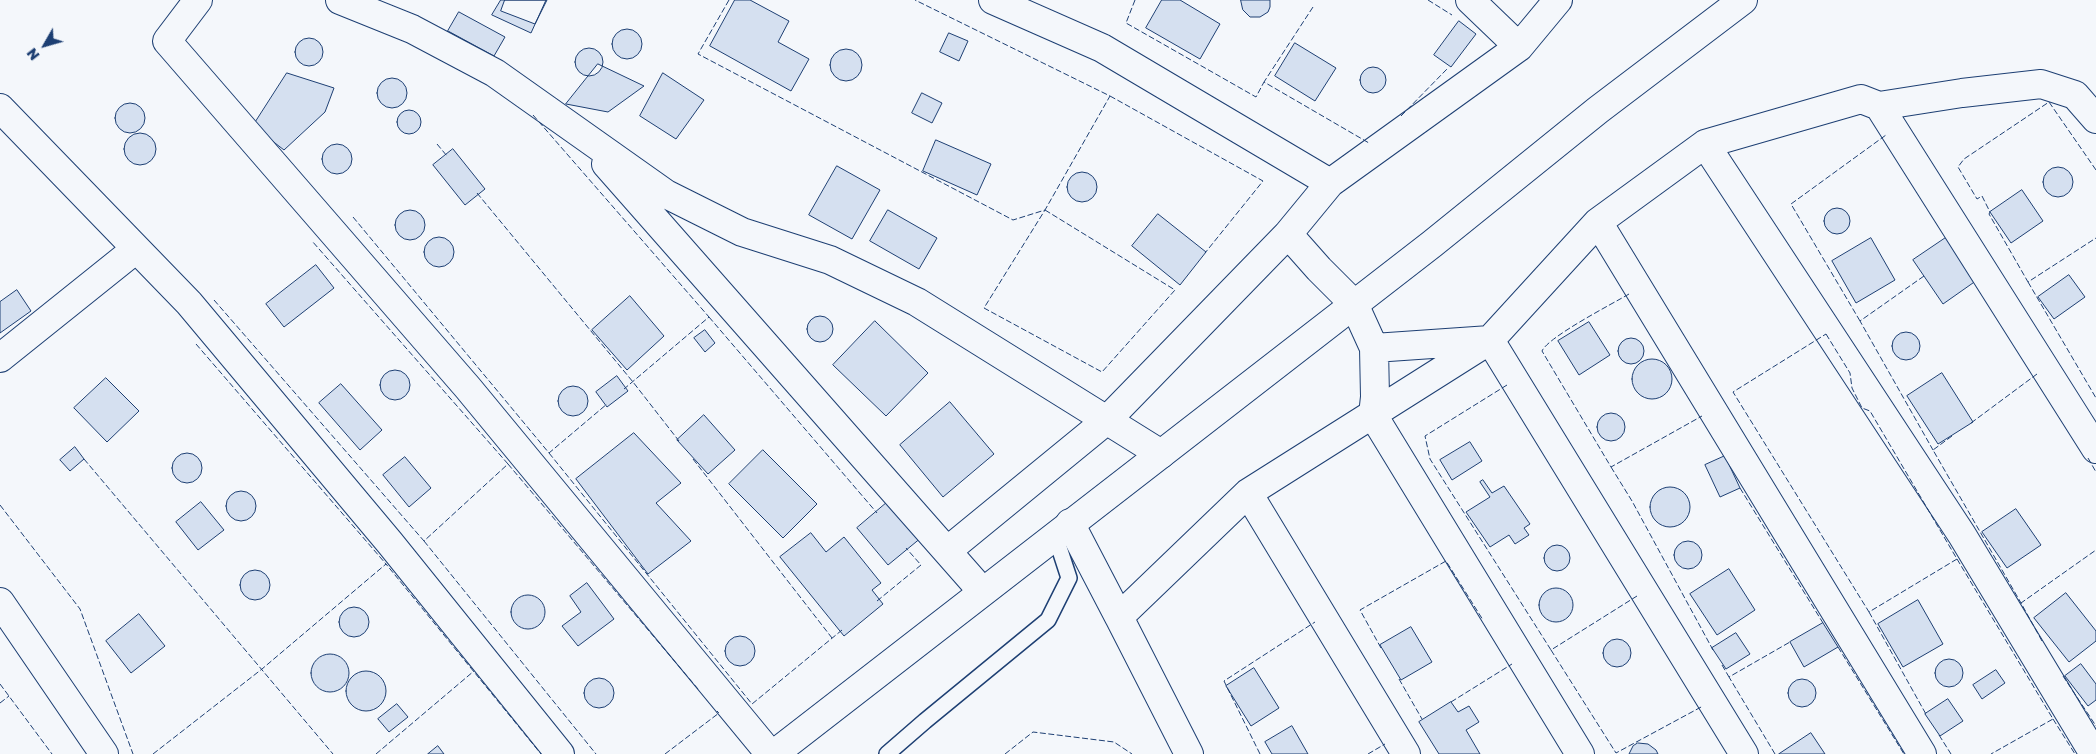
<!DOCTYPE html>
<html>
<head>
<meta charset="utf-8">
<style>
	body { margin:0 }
	#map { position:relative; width:2096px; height:754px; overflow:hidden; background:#f4f7fb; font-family:"Golos Text",sans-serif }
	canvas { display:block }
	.north { position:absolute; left:20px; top:20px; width:50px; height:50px; -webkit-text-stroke:4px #f4f7fb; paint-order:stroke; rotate:232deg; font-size:14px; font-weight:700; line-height:20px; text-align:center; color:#1d3f73 }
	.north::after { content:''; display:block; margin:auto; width:18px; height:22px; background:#1d3f73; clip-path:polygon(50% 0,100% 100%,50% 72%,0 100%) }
</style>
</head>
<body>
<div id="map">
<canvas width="2096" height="754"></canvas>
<div class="north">N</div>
</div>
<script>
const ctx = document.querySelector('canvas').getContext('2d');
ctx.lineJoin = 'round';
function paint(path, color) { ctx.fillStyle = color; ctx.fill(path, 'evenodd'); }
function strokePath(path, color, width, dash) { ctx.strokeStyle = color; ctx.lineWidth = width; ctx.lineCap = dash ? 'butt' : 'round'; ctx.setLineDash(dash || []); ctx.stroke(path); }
const building = new Path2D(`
	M501,0H546L531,33L492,15Z
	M505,0H547L535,24L501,11Z
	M735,0H750L789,21L778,42L809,59L791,91L710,46Z
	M1162,0H1180L1220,24L1200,59L1146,28Z
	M1241,0H1270V7L1268,12L1260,17H1250L1243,10Z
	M459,12L505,37L494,56L448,31Z
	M1459,21L1476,34L1451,67L1434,55Z
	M612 44a15 15 0 1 1 30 0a15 15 0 1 1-30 0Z
	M949,33L968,41L959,61L940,52Z
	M295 52a14 14 0 1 1 28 0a14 14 0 1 1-28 0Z
	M1295,43L1336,68L1315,101L1275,76Z
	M575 62a14 14 0 1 1 28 0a14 14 0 1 1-28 0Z
	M830 65a16 16 0 1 1 32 0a16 16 0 1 1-32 0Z
	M598,64L644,86L608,112L566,104Z
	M1360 80a13 13 0 1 1 26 0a13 13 0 1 1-26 0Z
	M287,73L334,88L325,112L284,150L253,126Z
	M663,73L704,100L676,139L640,116Z
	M377 93a15 15 0 1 1 30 0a15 15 0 1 1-30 0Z
	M922,93L942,103L932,123L912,113Z
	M115 118a15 15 0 1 1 30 0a15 15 0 1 1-30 0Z
	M397 122a12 12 0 1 1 24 0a12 12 0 1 1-24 0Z
	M124 149a16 16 0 1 1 32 0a16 16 0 1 1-32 0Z
	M936,140L991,164L977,195L923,171Z
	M322 159a15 15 0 1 1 30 0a15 15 0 1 1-30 0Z
	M453,149L485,189L465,205L433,165Z
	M837,166L880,190L852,239L809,215Z
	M2043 182a15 15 0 1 1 30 0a15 15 0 1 1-30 0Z
	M1067 187a15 15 0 1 1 30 0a15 15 0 1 1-30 0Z
	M2022,190L2043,221L2011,243L1990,212Z
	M1824 221a13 13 0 1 1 26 0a13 13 0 1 1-26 0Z
	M395 225a15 15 0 1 1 30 0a15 15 0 1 1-30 0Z
	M888,210L937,238L919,269L870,241Z
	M1158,214L1206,252L1180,285L1132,246Z
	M1950,235L1980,278L1943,304L1913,260Z
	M424 252a15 15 0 1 1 30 0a15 15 0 1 1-30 0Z
	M1871,238L1895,280L1856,303L1832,261Z
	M316,265L334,288L284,327L266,304Z
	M2069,275L2085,297L2054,319L2038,297Z
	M17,290L31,311L0,333V302Z
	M630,296L664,336L627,370L592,330Z
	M807 329a13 13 0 1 1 26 0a13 13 0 1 1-26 0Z
	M875,321L928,373L886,416L833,365Z
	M1589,322L1610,355L1579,375L1558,341Z
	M705,330L715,343L705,352L694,338Z
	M1892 346a14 14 0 1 1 28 0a14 14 0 1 1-28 0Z
	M1618 351a13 13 0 1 1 26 0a13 13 0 1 1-26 0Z
	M1632 379a20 20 0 1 1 40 0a20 20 0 1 1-40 0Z
	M380 385a15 15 0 1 1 30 0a15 15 0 1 1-30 0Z
	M1942,373L1973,422L1938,444L1907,396Z
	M617,376L628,391L607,407L596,392Z
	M106,378L139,411L107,442L74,408Z
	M341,384L382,430L360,450L319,403Z
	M558 401a15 15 0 1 1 30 0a15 15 0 1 1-30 0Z
	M950,402L994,454L943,497L900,445Z
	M1597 427a14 14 0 1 1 28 0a14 14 0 1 1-28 0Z
	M704,415L735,450L708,474L677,440Z
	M634,433L681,483L656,503L691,541L648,574L576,479Z
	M1470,442L1482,461L1452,480L1440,460Z
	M75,447L84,459L70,471L60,460Z
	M763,450L817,504L783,538L729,484Z
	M172 468a15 15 0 1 1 30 0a15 15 0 1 1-30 0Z
	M1725,456L1740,488L1720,497L1705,465Z
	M405,457L431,488L409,507L383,475Z
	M1483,480L1492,493L1504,486L1530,524L1524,528L1529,535L1515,544L1509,535L1490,547L1466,512L1490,497L1480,482Z
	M1650 507a20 20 0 1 1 40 0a20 20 0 1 1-40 0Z
	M226 506a15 15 0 1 1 30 0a15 15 0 1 1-30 0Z
	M890,500L922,537L888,565L857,528Z
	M201,502L224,530L198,550L176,522Z
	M2016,509L2041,545L2007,568L1982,532Z
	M811,533L826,552L844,537L881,583L872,590L883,604L844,636L780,557Z
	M1674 555a14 14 0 1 1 28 0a14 14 0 1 1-28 0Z
	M1544 558a13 13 0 1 1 26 0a13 13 0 1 1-26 0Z
	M1729,569L1755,610L1717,635L1690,594Z
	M240 585a15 15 0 1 1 30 0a15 15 0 1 1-30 0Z
	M587,583L614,619L578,646L562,626L581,612L570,596Z
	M1539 605a17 17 0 1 1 34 0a17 17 0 1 1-34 0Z
	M2066,593L2096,631V641L2069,662L2034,618Z
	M511 612a17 17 0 1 1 34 0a17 17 0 1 1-34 0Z
	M1918,600L1943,644L1903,667L1878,624Z
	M339 622a15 15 0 1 1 30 0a15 15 0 1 1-30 0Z
	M139,614L165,646L131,673L106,641Z
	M1823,623L1838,647L1804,667L1790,642Z
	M1411,627L1432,662L1401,680L1380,645Z
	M1736,633L1750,654L1726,669L1712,648Z
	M725 651a15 15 0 1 1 30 0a15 15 0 1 1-30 0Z
	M1603 653a14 14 0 1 1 28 0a14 14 0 1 1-28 0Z
	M311 673a19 19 0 1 1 38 0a19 19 0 1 1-38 0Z
	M1935 673a14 14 0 1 1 28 0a14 14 0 1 1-28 0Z
	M2081,664L2096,684V700L2088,706L2065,676Z
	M1254,668L1279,708L1251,726L1226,686Z
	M1996,670L2005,683L1982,699L1973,685Z
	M346 691a20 20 0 1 1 40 0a20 20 0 1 1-40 0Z
	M584 693a15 15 0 1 1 30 0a15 15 0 1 1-30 0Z
	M1788 693a14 14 0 1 1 28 0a14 14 0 1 1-28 0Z
	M1948,699L1963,721L1940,736L1925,714Z
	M1451,702L1458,712L1469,706L1479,722L1466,730L1480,754H1439L1419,722Z
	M397,704L408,717L389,732L378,719Z
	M1292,726L1308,754H1272L1265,742Z
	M1811,733L1825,754H1779Z
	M1638,743L1648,744L1656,750L1658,754H1629L1633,746Z
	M438,746L444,754H428Z`);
paint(building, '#d5e0f0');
strokePath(building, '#1d3f73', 1);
const lane = new Path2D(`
	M887,754L925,721L1048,620L1069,578L1055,535`);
const street = new Path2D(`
	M198,0L167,41L468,388L770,754
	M340,0L412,29L495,73L666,194L742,232L830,260L917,302L1161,454
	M993,0L1102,48L1330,183
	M1470,0L1519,47
	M1558,0L1519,47L1330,183L1288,234L1319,269L1354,304L1374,348L1375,397L1373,415L1580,754
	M1879,106L1962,93L2041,84L2075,95L2096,119
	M0,108L189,303L390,543L560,754
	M1705,144L1962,535L2094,754
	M606,164L982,591
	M1598,222L1922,754
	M1374,348L1490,340L1744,754
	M0,358L136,249
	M1248,493L1406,754
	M1070,523L1119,617
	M947,551L1107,420L1288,234
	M0,602L104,754
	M1189,754L1119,617L1248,493L1490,340L1598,222L1705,144L1861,99L1879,106L2096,449`);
const secondary = new Path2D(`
	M774,754L1432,244L1598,110L1743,0`);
strokePath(lane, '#1d3f73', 18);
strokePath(street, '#1d3f73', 30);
strokePath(secondary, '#1d3f73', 30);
strokePath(lane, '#f4f7fb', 15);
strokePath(street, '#f4f7fb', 28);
strokePath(secondary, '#f4f7fb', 28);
strokePath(new Path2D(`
	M729,0L698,54L1013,220L1045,210L1110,96L915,0
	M1135,0L1126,23L1256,97L1264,82
	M1428,0L1452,15
	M1313,7L1264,82L1369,143
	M1110,96L1263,181L1205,253
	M533,115L709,317L624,389
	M1401,116L1447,69
	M437,144L447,156
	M2096,170L2049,102L1964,159L1958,167L1977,199L1982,196L1990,212L1989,214L2028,282L2096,238
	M477,193L633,382L679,441
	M1045,210L1175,290L1102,372L984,308Z
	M353,217L549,453L607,404
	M1924,276L1860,321L1933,450
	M2028,282L2096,398
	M1629,294C1612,304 1548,337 1542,351L1611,467L1702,416
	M214,300L424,541L508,464L312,241
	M709,317L877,513
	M1860,321L1791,204L1886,135
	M1826,334L1850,373L1852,388L1862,408L1870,411L1957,559L1869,612L1733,392Z
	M196,344L386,564
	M1507,385L1425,436L1430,459L1551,650L1637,596
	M1971,423L2037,374
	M1952,436L1933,450L2021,603
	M549,453L752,704L842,630
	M2088,458L2096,472
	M84,459L333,754
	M693,459L832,638
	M508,464L698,689
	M1611,467L1632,501L1713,650
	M1740,488L1823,623
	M0,505L80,609L133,754
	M424,541L596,754
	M1957,559L2053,719L1991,754
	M877,601L921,565L906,548
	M1869,612L1927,716
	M2042,641L2021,603L2096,550
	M1838,647L1904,754
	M1381,648L1360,610L1446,561L1483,620
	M1551,650L1616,753L1703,706
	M1722,665L1729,677
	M2063,676L2096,726
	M1399,679L1422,719
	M0,684L52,754
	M1451,702L1512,664
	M0,703L9,696
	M2053,719L2075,754
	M1939,735L1951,754
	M153,754L262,669L386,564L541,754
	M376,754L474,671
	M665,754L719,713L717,711
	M1005,754L1033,732L1114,742L1132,754
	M1260,754L1224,681L1315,622
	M1368,754L1385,744
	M1775,754L1729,677L1790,642`), '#1d3f73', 1, [6, 2.5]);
</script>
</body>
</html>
